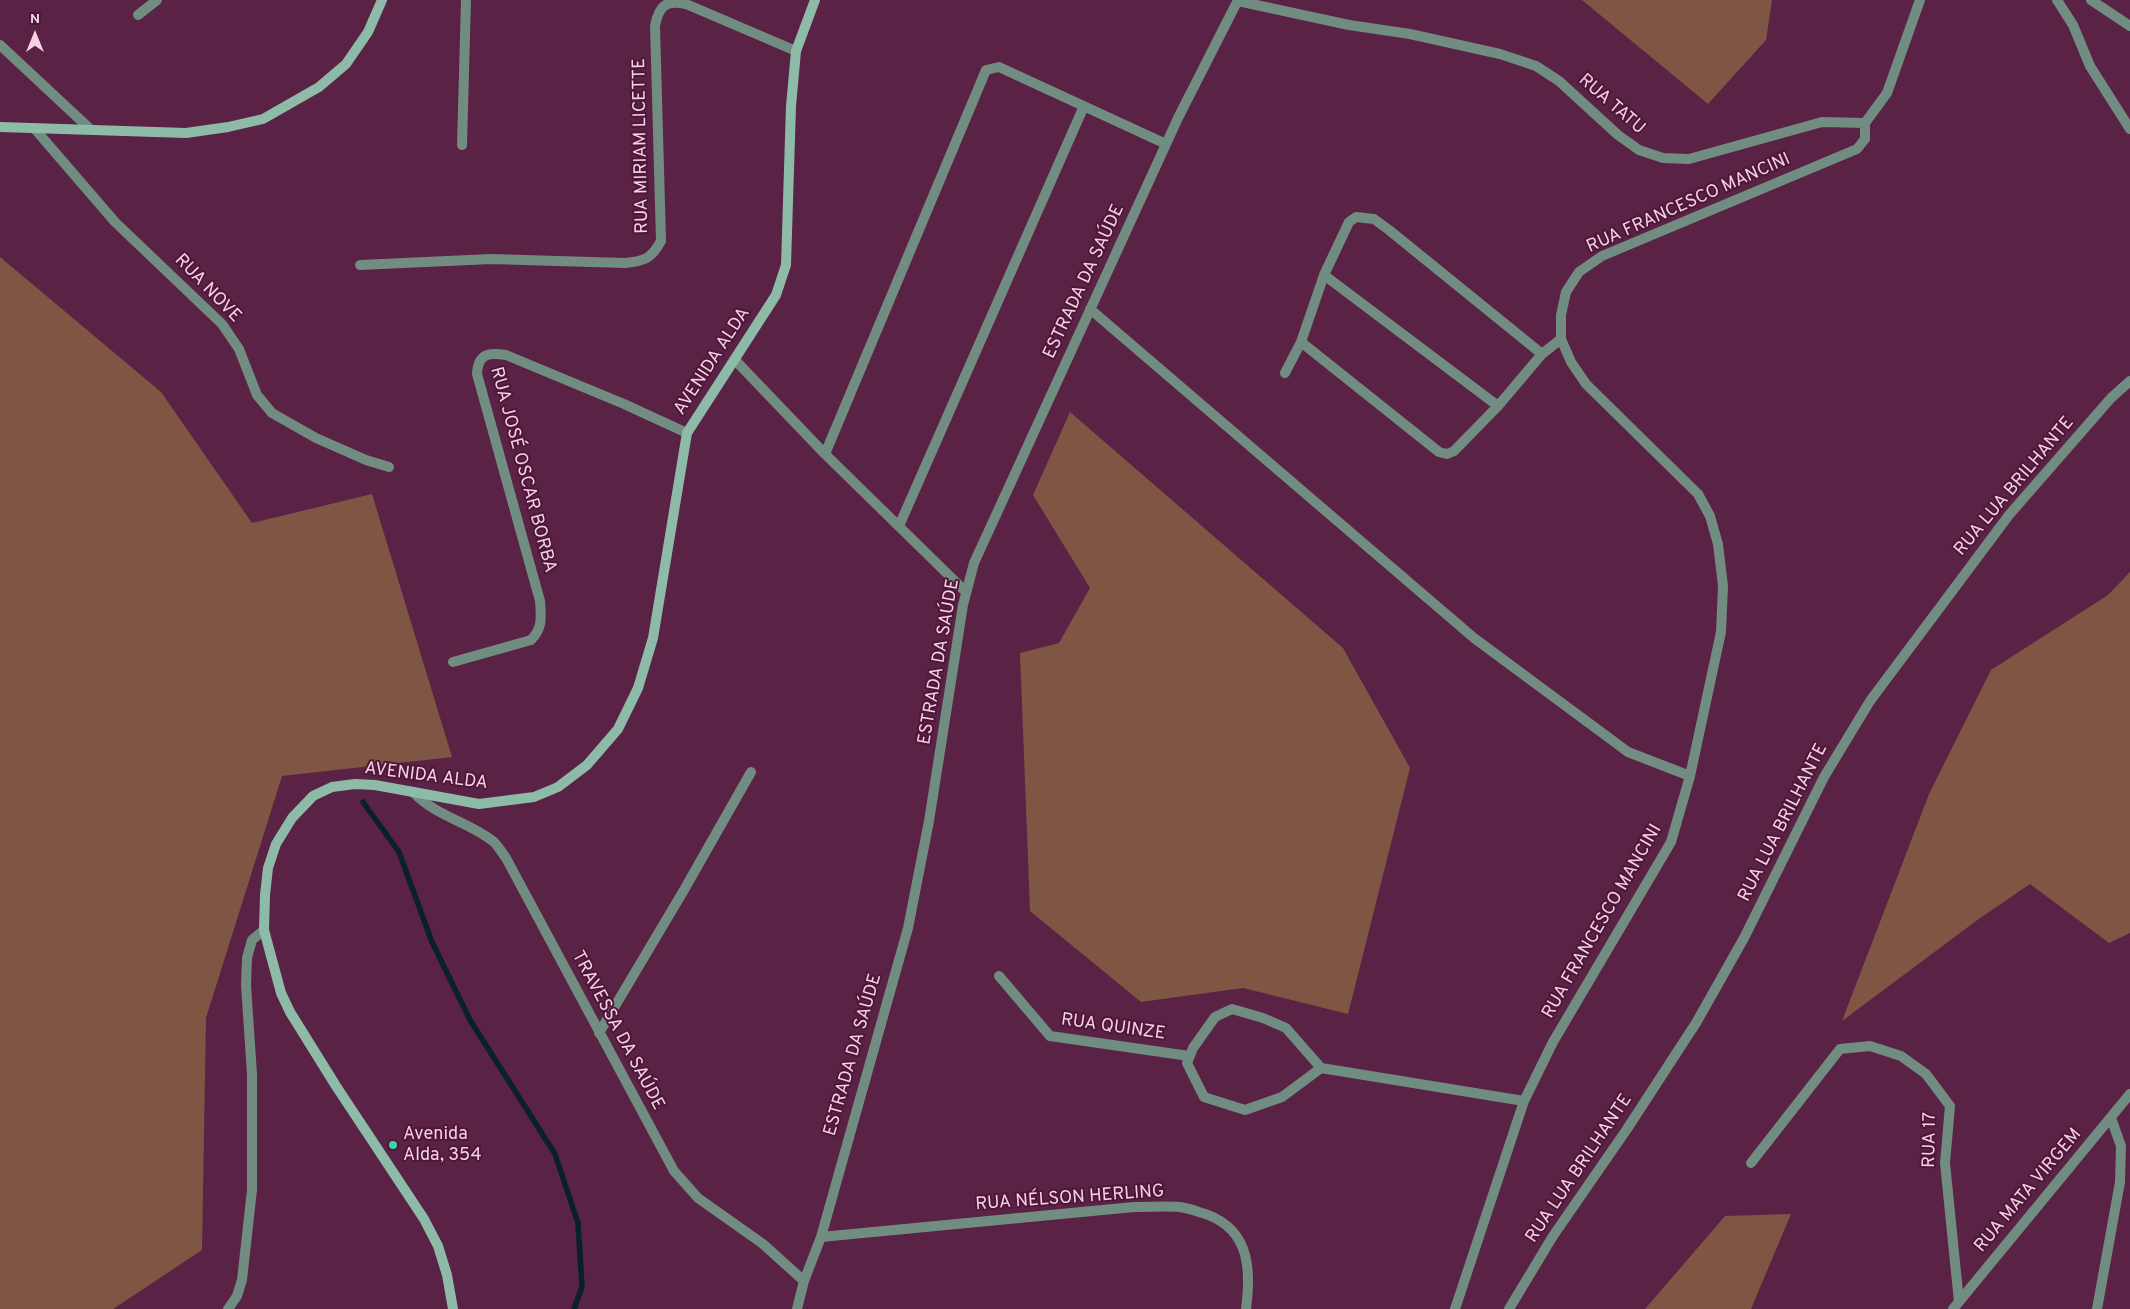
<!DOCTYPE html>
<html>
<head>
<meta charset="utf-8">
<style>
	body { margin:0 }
	#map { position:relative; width:2130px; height:1309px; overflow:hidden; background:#5a2244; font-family:Overpass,sans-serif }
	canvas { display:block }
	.north { position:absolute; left:10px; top:10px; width:50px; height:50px; -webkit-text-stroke:4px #4e1739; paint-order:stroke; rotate:0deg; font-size:14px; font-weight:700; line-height:20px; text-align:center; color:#f5d1e4 }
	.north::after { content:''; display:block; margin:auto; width:18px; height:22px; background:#f5d1e4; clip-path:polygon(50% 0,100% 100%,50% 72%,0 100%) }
</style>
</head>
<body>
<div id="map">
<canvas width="2130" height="1309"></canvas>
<div class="north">N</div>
</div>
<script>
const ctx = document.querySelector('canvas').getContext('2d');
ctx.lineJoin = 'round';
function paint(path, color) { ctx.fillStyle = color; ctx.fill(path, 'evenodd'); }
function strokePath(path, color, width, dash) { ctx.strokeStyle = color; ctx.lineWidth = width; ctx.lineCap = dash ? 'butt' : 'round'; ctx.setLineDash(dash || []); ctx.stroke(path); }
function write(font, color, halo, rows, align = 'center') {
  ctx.font = font + ' Overpass,sans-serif'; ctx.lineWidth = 4; ctx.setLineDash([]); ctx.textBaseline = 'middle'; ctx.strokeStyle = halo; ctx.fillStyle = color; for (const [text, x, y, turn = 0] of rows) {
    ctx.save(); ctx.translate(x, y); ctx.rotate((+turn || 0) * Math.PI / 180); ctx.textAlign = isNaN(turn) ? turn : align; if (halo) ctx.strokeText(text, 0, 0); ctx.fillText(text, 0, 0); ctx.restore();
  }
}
paint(new Path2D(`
	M1582,0H1772L1766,40L1708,104Z
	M0,257L161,392L252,523L372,494L452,757L282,776L206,1018L202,1250L113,1309H0Z
	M1070,412L1343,648L1410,768L1348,1014L1243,988L1141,1002L1030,911L1020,653L1059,643L1090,588L1033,495Z
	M2130,572V933L2109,943L2030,884L1976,921L1842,1021L1929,794L1991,670L2108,595Z
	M1791,1214L1751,1309H1645L1725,1216Z`), '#7f5643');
strokePath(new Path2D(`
	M363,802L399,852L432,942L470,1020L555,1154L578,1223L582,1287L574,1309`), '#0a2129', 5.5);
strokePath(new Path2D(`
	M599,1033L684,890L751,772`), '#718c80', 10);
strokePath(new Path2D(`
	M2057,0L2073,25L2090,66L2130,129
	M2091,0L2130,26
	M1238,1L1349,25L1410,34L1500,54L1536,66L1559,81L1618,135L1639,150L1663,158L1689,159L1822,122L1865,123L1887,93L1920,0
	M138,15L157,0
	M0,45L89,128
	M34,128L115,222L222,324L239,349L257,395L272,413L316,438L366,460L389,467
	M462,145L466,0
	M360,265L491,259L625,263C645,261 651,259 661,241L655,26C659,5 666,0 686,4L796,51
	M1324,275L1498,406
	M1090,309L1474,638L1628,752L1690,776
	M1301,342L1439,452L1447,454L1454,451L1498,406L1542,354L1561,339
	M735,360L825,454L966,592
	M1285,373L1301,342L1324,275L1349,222L1356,217L1374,219L1389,230L1542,354
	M825,454L986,70L999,67L1166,144
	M899,526L1084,106
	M453,662L531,640C543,628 541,617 540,601L477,374C478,354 488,352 506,355L624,404L687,433
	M413,792C438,818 468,821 494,842C499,847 502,853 506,858L674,1171L698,1198L763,1244L804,1281
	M999,976L1050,1036L1189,1056
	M1321,1068L1282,1097L1245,1110L1204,1097L1187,1063L1193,1048L1215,1017L1232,1009L1263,1018L1286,1028L1321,1068L1524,1101
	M1751,1163L1840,1049L1870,1046L1901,1056L1926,1074L1950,1106L1945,1163L1959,1302
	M821,1237L1134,1207C1150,1207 1165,1206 1180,1207C1187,1208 1193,1210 1199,1212C1248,1225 1252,1265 1246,1309
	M228,1309L237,1296L242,1280L252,1190V1074L246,985L247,958L252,940L264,930
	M797,1309L804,1281L821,1237L908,928L929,821L963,605L974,563L1178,118L1238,0
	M1455,1309L1524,1101L1553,1042L1671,842L1690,776L1721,632L1723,586L1718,544L1710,516L1698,494L1586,384L1571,362L1561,339V315L1566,292L1579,272L1602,256L1857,149L1865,139V123
	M1509,1309L1553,1236L1627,1129L1696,1023L1744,938L1824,777L1870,701L2009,515L2111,398L2130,381
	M1953,1309L2130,1094
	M2097,1309L2120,1182L2121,1146L2111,1118`), '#718c80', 10);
strokePath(new Path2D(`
	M0,127L186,133L228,127L263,119L319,87L346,64L368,32L382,0
	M453,1309L447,1275L438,1246L424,1219L336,1086L290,1012L281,993L264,930L265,895L268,868L276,844L292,818L313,796L332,787L355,784L375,785L479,804L534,797L558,787L587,765L618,729L638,688L653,638L687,433L776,295L786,265L791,106L796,51L815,0`), '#8ebba7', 10);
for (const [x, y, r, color] of [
	[393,1145,5,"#40d4a1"]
]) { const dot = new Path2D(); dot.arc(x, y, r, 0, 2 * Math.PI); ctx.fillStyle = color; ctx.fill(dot); strokePath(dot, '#4e1739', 2); }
write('18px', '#f5d1e4', '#4e1739', [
	["RUA TATU",1611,105,41],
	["RUA MIRIAM LICETTE",642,146,-91],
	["RUA FRANCESCO MANCINI",1689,204,-24],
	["ESTRADA DA SAÚDE",1085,282,-65],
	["RUA NOVE",207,289,46],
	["AVENIDA ALDA",713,362,-57],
	["RUA JOSÉ OSCAR BORBA",522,470,75],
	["RUA LUA BRILHANTE",2015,487,-50],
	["ESTRADA DA SAÚDE",940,662,-80],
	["AVENIDA ALDA",426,777,7],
	["RUA LUA BRILHANTE",1784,823,-63],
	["RUA FRANCESCO MANCINI",1603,922,-60],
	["RUA QUINZE",1113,1028,8],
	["TRAVESSA DA SAÚDE",617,1031,62],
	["ESTRADA DA SAÚDE",854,1055,-74],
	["RUA 17",1931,1140,-89],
	["RUA LUA BRILHANTE",1580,1169,-56],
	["RUA MATA VIRGEM",2029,1191,-50],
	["RUA NÉLSON HERLING",1070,1199,-4]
]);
write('18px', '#f5d1e4', '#4e1739', [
	["Avenida",403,1135],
	["Alda, 354",403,1156]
], 'left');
</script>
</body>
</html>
